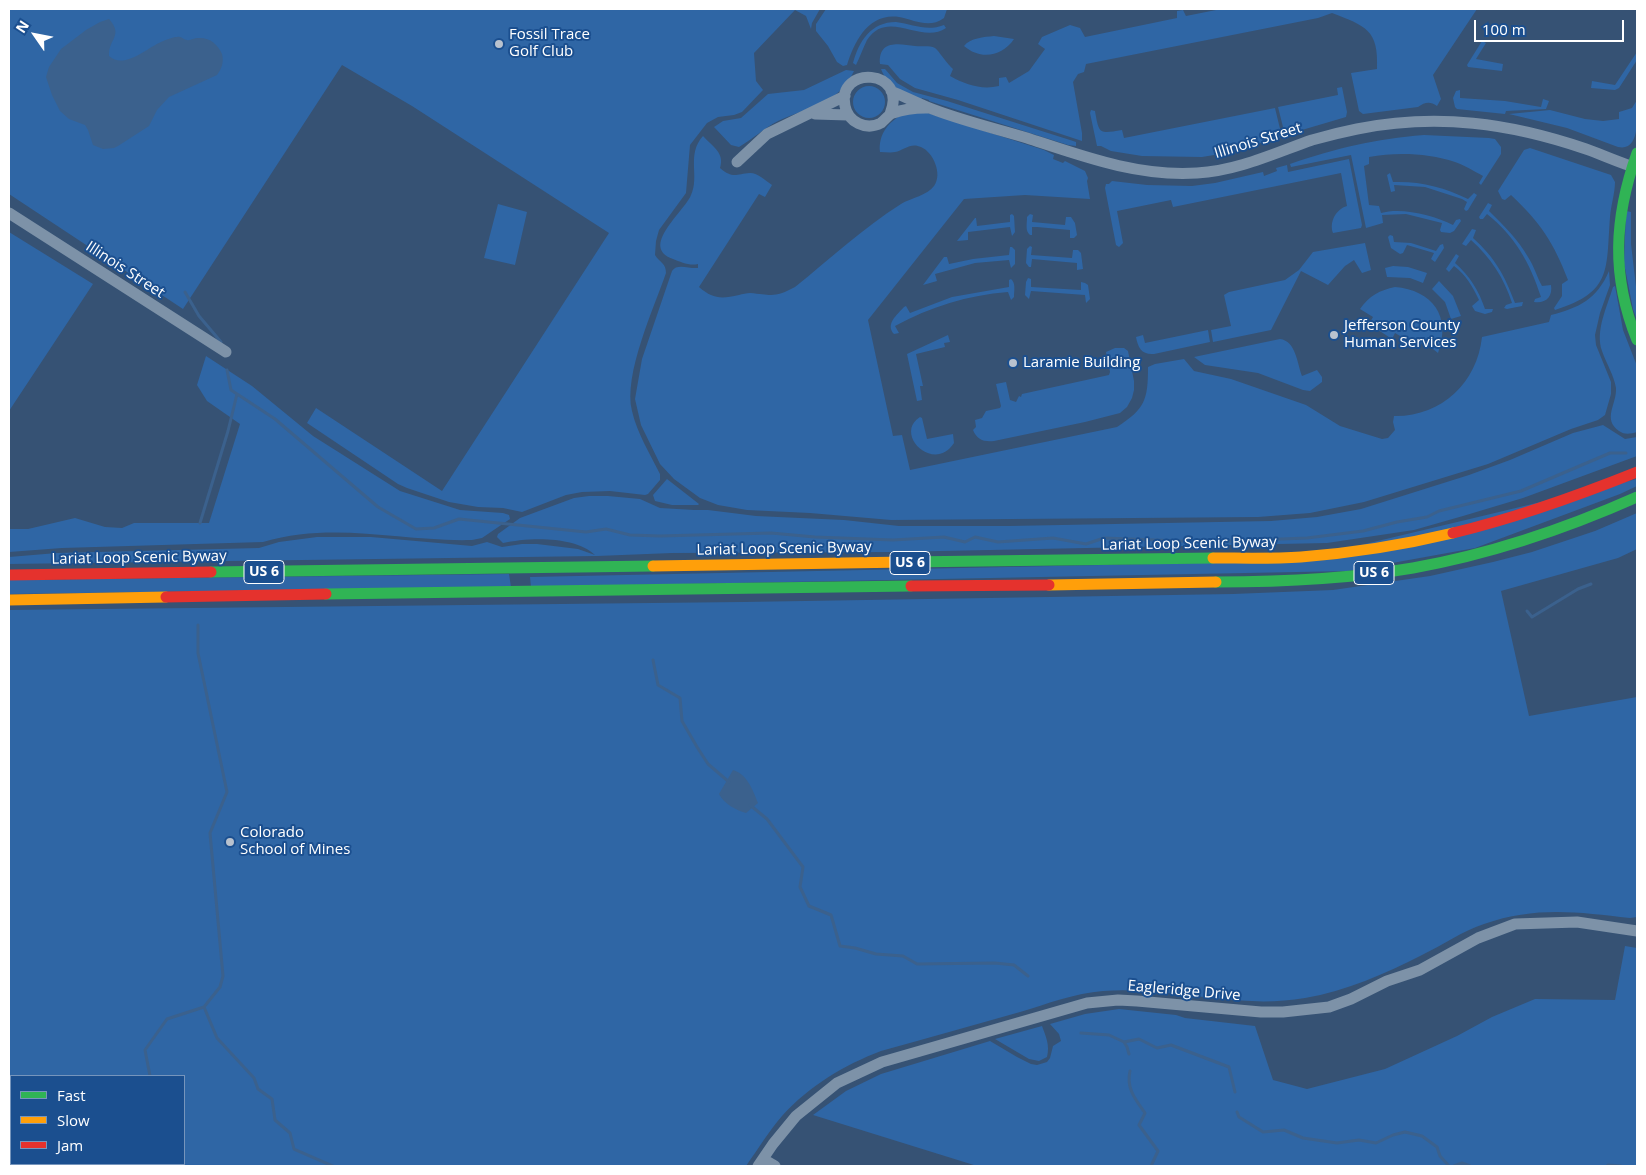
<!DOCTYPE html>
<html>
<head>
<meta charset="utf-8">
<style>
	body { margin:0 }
	#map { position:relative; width:1646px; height:1175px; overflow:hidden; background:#365274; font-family:"Open Sans",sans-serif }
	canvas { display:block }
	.frame { position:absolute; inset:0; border:10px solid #fff; pointer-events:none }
	.legend { position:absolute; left:10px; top:1075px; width:175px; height:90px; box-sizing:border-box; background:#1b4f8f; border:1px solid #7695bc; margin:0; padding:6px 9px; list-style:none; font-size:15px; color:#fff }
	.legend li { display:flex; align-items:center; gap:10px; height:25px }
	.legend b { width:25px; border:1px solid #7695bc }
	.north { position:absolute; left:10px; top:10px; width:50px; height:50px; -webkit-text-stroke:4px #1b4f8f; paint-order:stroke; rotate:303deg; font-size:14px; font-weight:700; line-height:20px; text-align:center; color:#fff }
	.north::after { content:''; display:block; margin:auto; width:18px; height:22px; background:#fff; clip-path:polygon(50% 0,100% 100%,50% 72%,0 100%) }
	.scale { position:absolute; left:1474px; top:20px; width:150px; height:22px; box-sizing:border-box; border:2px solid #fff; border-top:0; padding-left:6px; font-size:15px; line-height:18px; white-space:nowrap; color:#fff; -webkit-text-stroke:4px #1b4f8f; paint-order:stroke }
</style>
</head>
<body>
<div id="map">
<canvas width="1646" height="1175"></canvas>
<div class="frame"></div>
<ul class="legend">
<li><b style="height:6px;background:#30b455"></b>Fast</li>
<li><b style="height:6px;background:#ff9f0a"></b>Slow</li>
<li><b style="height:6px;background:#e5322d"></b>Jam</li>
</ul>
<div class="north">N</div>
<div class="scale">100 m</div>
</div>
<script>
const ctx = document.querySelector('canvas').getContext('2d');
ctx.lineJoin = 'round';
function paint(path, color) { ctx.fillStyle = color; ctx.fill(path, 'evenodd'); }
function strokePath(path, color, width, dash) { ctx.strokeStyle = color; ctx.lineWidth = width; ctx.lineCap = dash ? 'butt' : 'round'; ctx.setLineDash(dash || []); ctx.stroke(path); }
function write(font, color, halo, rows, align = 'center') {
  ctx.font = font + ' "Open Sans",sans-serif'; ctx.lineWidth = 4; ctx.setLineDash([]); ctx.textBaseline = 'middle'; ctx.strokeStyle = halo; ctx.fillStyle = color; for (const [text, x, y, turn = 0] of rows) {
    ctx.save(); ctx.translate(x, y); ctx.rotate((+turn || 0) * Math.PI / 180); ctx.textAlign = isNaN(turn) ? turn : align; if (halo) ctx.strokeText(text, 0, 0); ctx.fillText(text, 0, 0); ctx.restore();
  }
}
paint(new Path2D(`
	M9,9H820L812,23L811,29L806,16L795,10L754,53L756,81L763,90L742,112L734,115L718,117L707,123L690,145L686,193L659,230L656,241L655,255C660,263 666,263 666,273C654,308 623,375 632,411C637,433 650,454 660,474V480L648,494L645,495L610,491L582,492L566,495L522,512L503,508L478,507L449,502L407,488L398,484L307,423L316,408L442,491L609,233L412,106L342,65L183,309L9,194Z
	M826,9H947L944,18C929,29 915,20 899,17C868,13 855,41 847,65L843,66L837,62L828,46L816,31V24Z
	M1221,9H1477L1433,75L1441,99L1437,106C1430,101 1425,102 1418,107L1363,114L1359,111L1351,73L1377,69C1379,29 1365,26 1332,13L1318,18L1086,64L1084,72L1078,74L1073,82L1082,133V141L958,100L915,88L900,79L888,65L880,64C878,39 900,44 915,46C921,47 929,45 935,48C939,51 947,64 953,69L950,76C966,85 982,90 999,86V78L1006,77L1009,83L1029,71L1045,49L1038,44L1042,37L1070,25L1080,28L1085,37L1177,18V11L1183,10L1186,16Z
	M896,22C913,24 926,32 944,25L946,28C921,45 888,8 867,40C863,48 860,57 856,65L853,63C859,41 871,22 896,22Z
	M994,36L1014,39C1002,57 980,60 964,46C970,38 984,37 994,36Z
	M1482,41L1486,43L1476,59L1503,64L1502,71L1468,67L1467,65Z
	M1637,52V60L1619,88L1615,90L1591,88L1592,81L1615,85Z
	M881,69H885L897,83L913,92L947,101L1070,140L1076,142V146L1068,145L929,101V100L922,98L921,100C906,94 887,86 881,69Z
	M846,70L854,71C839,104 808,107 778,121C764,128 753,139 739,147L731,145L714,127L723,121L741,118L768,94L804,90Z
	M853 102a16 16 0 1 1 32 0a16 16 0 1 1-32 0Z
	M1342,87L1347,112L1346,117L1285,135L1278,107L1338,95L1337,88Z
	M1460,90V98L1505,101L1541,107L1543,99L1549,101L1546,109L1506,111L1505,114L1457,109L1455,107L1453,98L1456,91Z
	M1637,100C1637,115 1641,152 1618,147L1567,128L1509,114L1550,110L1585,119L1603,121L1619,119V112L1632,108Z
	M1275,108L1282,137L1226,153L1202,157L1142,156L1111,151L1101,146H1097L1090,113L1091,110L1095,111C1099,134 1099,134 1122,130L1124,138Z
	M905,113H928L1044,150L1054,155L1053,159L1063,163L1065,161L1085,171L1088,178L1087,181L1090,199L1025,195L964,199L868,320L893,436L902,435L910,470L1117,427C1145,409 1148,400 1148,367L1155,364L1184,359L1194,371L1231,379L1306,405L1340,426L1382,439L1388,438L1395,430L1393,422L1394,416C1441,417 1477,383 1482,337L1549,322L1551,315C1579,308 1597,299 1609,271L1610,285L1600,313L1595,335L1596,345L1611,382V394L1605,415L1598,420L1571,429L1488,464L1364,502L1310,513L1258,517L891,520L810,513L747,510L718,505L700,498L674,479L660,464L641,425L635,399L642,359L672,271C677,263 689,269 698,268V264C689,266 681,262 673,259C639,247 684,212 691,195C700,176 686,155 703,136C713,147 725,153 720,168C733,179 736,174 750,173C758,173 766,181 772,185L765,197L759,194L699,287C713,299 721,299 739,295C742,294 747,293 750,293C772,295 775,298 795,287C830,259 863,228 901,204C911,198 928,195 934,186C943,174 933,152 921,147C911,142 904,150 895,152C891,153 885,152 880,152C878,134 889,121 905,113Z
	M1424,135L1489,138L1495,139L1501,147V154L1481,185L1479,183L1483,176C1474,171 1464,165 1455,162C1428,153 1396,152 1369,157V164L1364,166L1369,205L1379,206L1381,213C1401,207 1434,215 1453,225L1456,220L1460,219L1461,221L1454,231L1450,233L1441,232L1440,230L1442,223L1406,214L1382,215L1383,223L1366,228L1351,155L1291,167L1290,164C1337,148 1375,139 1424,135Z
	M1530,148L1611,175L1615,182C1615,193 1611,205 1610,217C1606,269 1613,292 1555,310L1554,308L1562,296V284L1568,280C1554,243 1540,222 1511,195L1505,200L1502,199L1498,191L1524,150Z
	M1349,159L1362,225L1361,228L1333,233C1329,222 1336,209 1347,206L1341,173L1173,207L1171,200L1117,211L1123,243L1119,247L1116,245L1105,188L1106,184H1109L1112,181L1147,185L1192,186L1215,183L1263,172L1264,176L1277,171L1276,168L1287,165L1288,172Z
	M1390,173L1393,182C1420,181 1444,187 1468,199L1474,193L1477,195L1468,210L1466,211L1464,209L1467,202L1462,199L1425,187L1394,185L1395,191L1391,192L1387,175Z
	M1488,203L1492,205L1489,211C1503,225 1518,239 1528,257C1534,266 1537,277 1542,286L1551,285C1553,297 1545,304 1534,302L1535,299L1541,297C1530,263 1515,236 1487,214L1483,219H1480L1479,217Z
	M498,204L527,212L515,265L484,258Z
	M1626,211L1631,212V244L1637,295V320L1633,309L1624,263Z
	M1012,214L1014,216L1015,232L1012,236L1010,227L968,232V240L957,241L975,218H976L977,226L1010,222V215Z
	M1030,214L1033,215L1032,222L1065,225L1066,217H1071L1075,223L1077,235L1074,238H1070V230L1037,227H1032V235H1030C1025,231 1027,224 1027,217Z
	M1472,229L1476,230L1473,238C1495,258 1504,274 1515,303L1523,302L1522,306L1507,309L1504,308L1506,305L1512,303C1504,278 1491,258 1471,240L1466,246L1462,244Z
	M9,232L93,284L9,411Z
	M1390,235L1393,236L1394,242L1411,243L1436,251L1440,245L1443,244L1444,248L1435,262L1431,259L1434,253L1407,245L1403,253L1400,254L1391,248L1388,237Z
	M1365,243L1371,270L1362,273L1354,260L1345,266L1328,285L1301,271L1271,330L1213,342L1211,330L1231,326L1224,295L1229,292L1285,280L1299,270L1313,252Z
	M1030,246L1032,247L1031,255L1072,258L1073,250H1078L1081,253L1083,269L1077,270V263L1032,259L1031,267H1029L1026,263L1027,249Z
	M1010,247H1012L1015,250V264L1011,268L1009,260L975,263L935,274L937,281L923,285L944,257H947L949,264L973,259L1009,255Z
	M1456,254L1459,256L1455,263C1470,276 1479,291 1485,309H1493L1492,312L1485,314L1475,311L1472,306L1479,300C1473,287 1466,275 1454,266L1449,272L1446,269Z
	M1393,266L1408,267L1427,273L1423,283L1410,278L1387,277L1385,268Z
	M1028,278L1031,279V287L1081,290V282L1085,283L1088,285L1090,299L1086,303L1085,295L1031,291L1029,299L1025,295L1026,282Z
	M1011,279C1016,283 1014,291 1014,297L1011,300L1008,292C968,295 930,307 895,326L899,333L894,334C885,324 897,315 904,307L906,306L910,313L952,297L1009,287V280Z
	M1439,281L1453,296L1461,316L1451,319L1445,302L1432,289Z
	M1615,286L1623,330L1637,366V432C1630,434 1625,435 1619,431C1602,419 1617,404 1616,388C1614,375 1606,363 1602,351C1595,331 1607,307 1613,287Z
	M1395,287C1432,290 1452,316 1438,353L1423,341L1419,347L1395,333L1392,339L1369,324L1373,317L1360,309C1369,296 1380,290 1395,287Z
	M1208,330L1210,342L1154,354C1142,355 1138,348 1136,337L1143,335L1145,343Z
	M948,335L950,342L944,343L945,347L916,354L923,386H920L922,400L917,401L907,354Z
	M1280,339C1296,341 1297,363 1302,376L1317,370L1322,377V382L1310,391L1303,390L1258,373L1205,365L1194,357Z
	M1115,348H1124L1128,351L1134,381V390L1132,398L1127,407L1120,413L1085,422L994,441C984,442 977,440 973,430L976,427L975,420L982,418L986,411L1000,408L1001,406L996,384L1006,382L1010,400L1016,402L1019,396L1021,397L1022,394L1109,375L1110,372L1106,352Z
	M206,356L252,386L313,436L400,491L460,510L503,513L509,515L510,519L482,538L472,540C400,542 336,521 263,542L62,548L9,552V529H28L75,518L105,527L122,528L134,523H209L240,424L207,401L197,385Z
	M920,417L922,418L927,439L953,434L954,443C934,474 893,434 920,417Z
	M1603,425L1625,439L1637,437V456L1523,498L1463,516L1414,530L1327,543L893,552L672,553L597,556L9,564V557L57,553L259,548L279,542L317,537H371L472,546L487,542L502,547L522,544H537L578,549L595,555C576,536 529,537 503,543L497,537L498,534L520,518L574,498L589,496H608L640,499L660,508L694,510H708L756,516L844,520L899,526H1009L1271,521L1317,517L1361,509L1469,475L1510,460L1573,433Z
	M667,479L699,504L698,505H672L655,501L653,495Z
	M1637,479V486L1620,494L1475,548L1348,571L531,587L530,577L1294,561Z
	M1637,513V549L1618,558L1501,591L1529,716L1637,697V917L1630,918C1578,912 1535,906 1484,924C1462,931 1443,945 1422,955C1385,974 1346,991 1305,998C1237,1010 1171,986 1103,991C1075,993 1047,1004 1020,1012C974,1025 928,1038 881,1051C844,1065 809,1086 782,1116C769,1131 758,1149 746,1166H9V610L743,602L1233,594L1333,590L1430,576L1493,562L1532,552L1595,531ZM11,1076H184V1164H11Z
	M509,574L511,587L9,594V580Z
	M1625,946L1637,948V1166H977L813,1115L846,1091L881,1074L990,1041L1017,1057L1031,1064L1037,1065L1047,1062L1050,1058L1053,1046L1061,1041L1059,1034L1050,1024L1085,1014L1119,1009L1176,1015L1185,1018L1255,1026L1273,1080L1307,1089L1385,1069L1457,1036L1492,1017L1535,999L1615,1000Z
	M1042,1026C1046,1037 1050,1045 1047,1057L1039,1061L1029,1059L995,1039Z`), '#2f66a5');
paint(new Path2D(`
	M109,19C124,36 108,39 109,56C124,70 147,48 161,42C166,40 175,36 180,37C182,37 184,40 187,40C190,41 194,38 198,38C209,37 218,44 222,54C224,62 222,68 217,75L169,97L157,110L149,126L118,146L114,148L103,149L93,145L88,130L85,125L69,119L60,111L52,95L46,77L49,67L61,49L86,30L100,22Z
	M733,770C747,774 753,790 758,803L746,813C736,810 724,804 719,794Z`), '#3b618d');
strokePath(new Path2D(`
	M185,292L199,316L221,342
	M227,370L231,390L275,419L378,507L416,529L434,528L459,519L586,532L606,529L630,535L660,536L771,533L815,537L893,540L944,537L965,542L975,537L998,542L1053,538L1086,544L1104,538L1206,542L1307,538L1363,531L1397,522L1427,517L1439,511L1521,491L1610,453H1626
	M200,523L228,431L237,394
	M1527,611L1532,617L1578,589L1591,584
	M198,625V653L227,792L210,833L223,976L220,987L204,1007L217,1038L254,1078L258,1089L272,1099L275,1120L290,1133L294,1149L333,1166
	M653,660L658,685L680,698L682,721L697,747L708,764L729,782
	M750,805L767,819L803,867L800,887L809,906L831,915L840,946L855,948L876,954L903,956L917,964L995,963L1014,965L1028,976
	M1081,1033L1109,1035L1124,1042L1139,1039L1157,1048L1171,1045L1229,1067L1235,1092
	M1124,1042L1127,1047L1129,1054
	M1130,1071C1126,1088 1135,1099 1145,1113L1139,1125L1158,1151L1151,1166
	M150,1076L145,1050L167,1019L204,1007
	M1237,1112L1239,1117L1263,1132L1284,1130L1303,1138L1337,1143L1359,1140L1376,1143L1393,1135L1405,1132L1422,1136L1437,1147L1440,1156L1449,1166
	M100,1166L102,1164
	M1454,1166L1462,1163L1470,1166
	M1607,1166L1608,1165L1621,1166`), '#3b618d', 3);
strokePath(new Path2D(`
	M891,91C903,96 915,102 927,107C959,120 994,128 1027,138C1082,156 1138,177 1197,173C1237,171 1275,153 1312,140C1326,136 1342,132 1357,129C1437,113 1510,123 1586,149C1603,155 1620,163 1637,168
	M815,114L848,115
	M890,114C909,68 836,65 845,106C848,122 866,131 881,123C885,120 888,115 893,113C904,109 914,108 926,108
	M737,162L767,134L845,96
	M9,213L226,352
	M763,1159L775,1166
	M758,1166L773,1144L796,1116L837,1083L882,1062L1087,1003L1118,1000L1137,1001L1261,1012H1283L1329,1007L1351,999L1387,981L1420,970L1478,938L1515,924L1577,922L1637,931`), '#7d92a8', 11);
strokePath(new Path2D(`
	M1637,153C1614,218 1611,276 1637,340
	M907,562L1213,558
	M211,572L653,566
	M1216,582C1281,582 1348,579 1413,568C1491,554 1565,529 1637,497
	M326,594L911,586`), '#30b455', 11);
strokePath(new Path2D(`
	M1213,558C1242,558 1272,559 1301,557C1352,553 1403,545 1453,533
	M653,566L907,562
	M1049,585L1216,582
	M9,600L166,597`), '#ff9f0a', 11);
strokePath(new Path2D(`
	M1453,533C1516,518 1577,496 1637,472
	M9,575L211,572
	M911,586L1049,585
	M166,597L326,594`), '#e5322d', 11);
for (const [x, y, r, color] of [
	[499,44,5,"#b9c2ce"],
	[1334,335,5,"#b9c2ce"],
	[1013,363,5,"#b9c2ce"],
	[230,842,5,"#b9c2ce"]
]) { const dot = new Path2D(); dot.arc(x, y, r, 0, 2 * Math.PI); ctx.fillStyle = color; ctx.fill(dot); strokePath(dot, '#1b4f8f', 2); }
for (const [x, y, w] of [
	[910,563,40],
	[264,572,40],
	[1374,573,40]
]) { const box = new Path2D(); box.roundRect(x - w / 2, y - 11.5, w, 23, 4); ctx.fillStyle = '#1b4f8f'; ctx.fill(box); strokePath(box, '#fff', 1); }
write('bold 14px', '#fff', null, [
	["US 6",910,563],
	["US 6",264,572],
	["US 6",1374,573]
]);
write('15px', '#fff', '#1b4f8f', [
	["Fossil Trace",509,35],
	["Golf Club",509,52],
	["Jefferson County",1344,326],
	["Human Services",1344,343],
	["Laramie Building",1023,363],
	["Colorado",240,833],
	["School of Mines",240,850]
], 'left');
write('15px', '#fff', '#1b4f8f', [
	["Illinois Street",1258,141,-17],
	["Illinois Street",125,270,33],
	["Lariat Loop Scenic Byway",1189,544,-1],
	["Lariat Loop Scenic Byway",784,549,-1],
	["Lariat Loop Scenic Byway",139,558,-1],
	["Eagleridge Drive",1184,991,5]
]);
</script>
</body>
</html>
